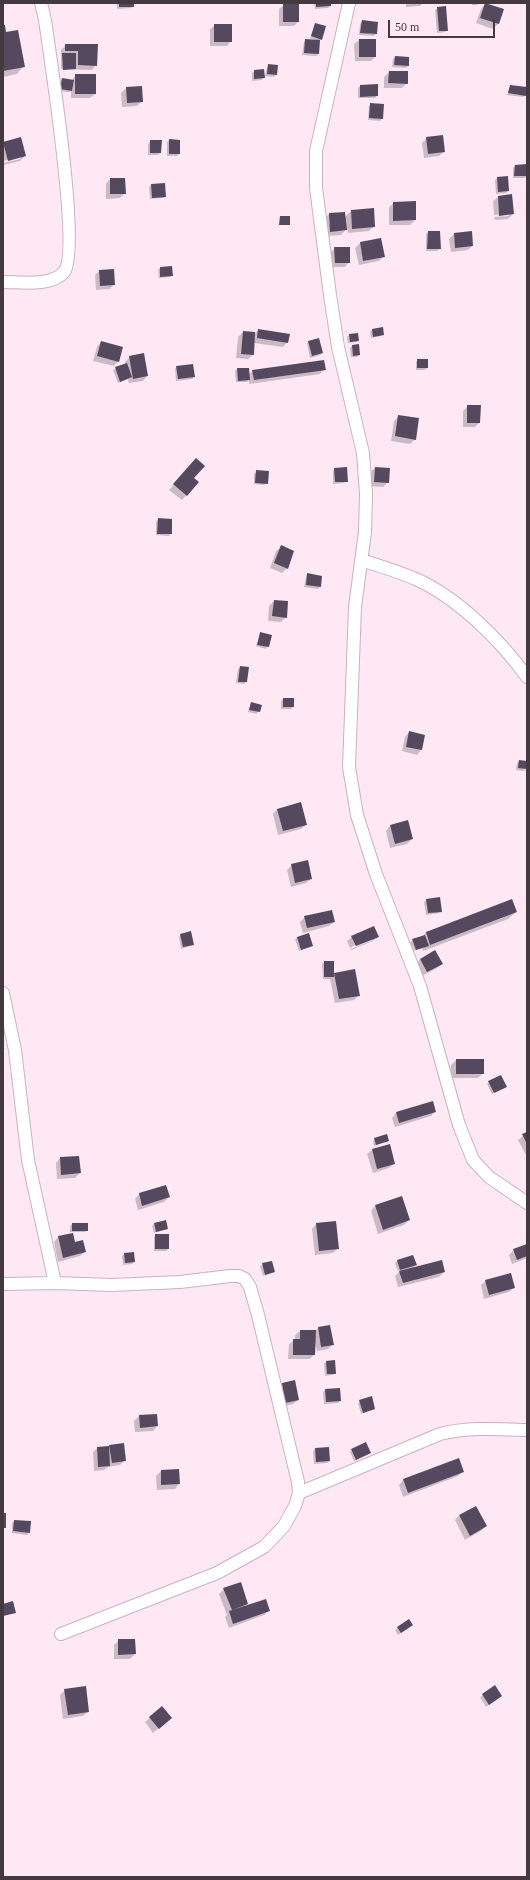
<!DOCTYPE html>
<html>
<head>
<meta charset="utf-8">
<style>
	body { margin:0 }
	#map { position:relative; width:530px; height:1880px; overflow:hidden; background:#fee8f4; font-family:"Times New Roman",serif }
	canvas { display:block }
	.frame { position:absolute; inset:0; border:4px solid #44393f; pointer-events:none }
	.scale { position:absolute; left:388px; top:20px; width:107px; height:18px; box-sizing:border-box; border:2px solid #44393f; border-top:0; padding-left:5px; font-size:12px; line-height:14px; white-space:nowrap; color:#44393f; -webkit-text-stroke:3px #fee8f4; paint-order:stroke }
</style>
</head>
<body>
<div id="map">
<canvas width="530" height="1880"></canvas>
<div class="frame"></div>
<div class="scale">50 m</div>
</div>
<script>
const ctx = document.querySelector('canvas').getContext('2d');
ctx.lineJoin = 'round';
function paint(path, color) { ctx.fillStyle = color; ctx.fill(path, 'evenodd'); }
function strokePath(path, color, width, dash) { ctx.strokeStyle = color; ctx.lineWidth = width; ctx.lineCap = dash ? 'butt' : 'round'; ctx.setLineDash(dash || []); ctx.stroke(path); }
paint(new Path2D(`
	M117,3H133V6L131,8L117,9Z
	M314,3H330V6L328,8L315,9Z
	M406,3H423L420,6L406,7Z
	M473,3H479L477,5H472Z
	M485,4L503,10L498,24L493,29L476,23L481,9Z
	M284,5L298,22L294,26H279V9Z
	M438,8L447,30L445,32L437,33L435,10Z
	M362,21L377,23L376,34L374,36L359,35L360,24Z
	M316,24L321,39L319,41L318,54L316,56L302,55L304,42L306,40H315L310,38Z
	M215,25L231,41L227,46H210V29Z
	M3,26L5,34L24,66L17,74L3,77Z
	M359,40L375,57L371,61H355L354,44Z
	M66,45H97L96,65L92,70L61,69V50Z
	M395,57L408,66L406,68L392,67L393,59Z
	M269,65L277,66L276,75L274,77L265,76L267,67Z
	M254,71L264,78L261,80L252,81V73Z
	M389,72L407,83L402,88H384V77Z
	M76,75L95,94L90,98H71V91L69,92L59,91L60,82L62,80L71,81Z
	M377,85V95L375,98H358V88L360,86Z
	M510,86L525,95L523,97L507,95Z
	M126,88L142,101L137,106L122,107L121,93Z
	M371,104L382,118L380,121L368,120L369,106Z
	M427,138L444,152L439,156L424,158L422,143Z
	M169,140L179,154L177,156H167V142Z
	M151,141L160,153L158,155H148V144Z
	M4,143L25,156L20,161L3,165V163L21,159V157L3,161Z
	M515,165H527V176L525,178H513V168Z
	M497,178L508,191L506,193L496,194L495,180Z
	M110,179L125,193L120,198L106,199V184Z
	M151,185L165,196L163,198L150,199L149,187Z
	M498,197L513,214L508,219L495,220L494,217L509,216V214L494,215L493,201Z
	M394,203L415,220L410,225H389V207Z
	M351,211L374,226L369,231L348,233L347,228L341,235L326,236L325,218L329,214L345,217Z
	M428,232L440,249L437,251H426V234Z
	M471,232L472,246L468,250L451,252L449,239L454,234Z
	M380,239L384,256L379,261L359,265L355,248L360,243Z
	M335,248L349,262L345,267H330V253Z
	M171,267L172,275L170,277L159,278L158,270L160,268Z
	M99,271L114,284L110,289L96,290L95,275Z
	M259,330L287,342L283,347L254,343L253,355L248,359L236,358L238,337L243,332L255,333Z
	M372,330L383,334L381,336L371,338L370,332Z
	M349,335L358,340L356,342L348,343L347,337Z
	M309,341L322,353L320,355L310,358L307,343Z
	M101,342L118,361L114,366L93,361L97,347Z
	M352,346L359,355L357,357H351L350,348Z
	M130,357L147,376L143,381L129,383L128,379L118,383L113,370L125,364V362Z
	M418,360L427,368L425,370H416V362Z
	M177,367L194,377L192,379L176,381L175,369Z
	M237,369L248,375L253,371L324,369L320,374L249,384V380L247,382H236L235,371Z
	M468,406L479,423L475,427H463V411Z
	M399,416L415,439L410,444L391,441L394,421Z
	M191,464L193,478L198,482L182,500L169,490Z
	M375,468H388V482L383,487L369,486L370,472Z
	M335,469L346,481L344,483L333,484V471Z
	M257,472L267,483L264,485L254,484V474Z
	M158,519L171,533L169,536L156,535V522Z
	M281,547L287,568L282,573L270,568L276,551Z
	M308,574L320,587L318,589L304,587L306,577Z
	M274,601L286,617L281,622L268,621L269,606Z
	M261,633L271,636L266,649L256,646Z
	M240,667L246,682L244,684L236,683L238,669Z
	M283,699L293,707L291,709H281V701Z
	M251,703L260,706L257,714L248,712Z
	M409,732L424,735L421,750L417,755L402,751L405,737Z
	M519,761L526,769L524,771L516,770L517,763Z
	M277,809L306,824L301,829L278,835L273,814Z
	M407,821L412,839L407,844L390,848L386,831L390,826Z
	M292,865L311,879L306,883L291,887L287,870Z
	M426,900L441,911L439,913L426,915L424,902Z
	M516,912L508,919L423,951L422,948L414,951L410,942L422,937L426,932Z
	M305,917L334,922L329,926L303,933L300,922Z
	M181,935L193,945L181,949L179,937Z
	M297,937L312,946L299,951L295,939Z
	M352,937H377L373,941L351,950L347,941ZM373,938V940L351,949V947Z
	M421,959L441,964L437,968L422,976L416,964Z
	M325,962L333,976L335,974L359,995L354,1000L335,1003L330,979H323L322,964Z
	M456,1060H483V1073L478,1078H451V1065Z
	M489,1082L506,1087L492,1094L487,1084Z
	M435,1111L431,1116L395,1127L392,1118L396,1113Z
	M527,1133V1157L518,1140Z
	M375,1139L388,1141L374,1146L373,1141Z
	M389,1145L394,1164L389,1168L373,1173L367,1154L372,1150Z
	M60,1158L80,1173L75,1178L57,1179L56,1163Z
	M166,1186L169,1197L164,1202L138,1210L135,1199L139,1194Z
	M375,1206L409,1220L404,1225L378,1234L371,1211Z
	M72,1224L87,1230L85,1232H70V1226Z
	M154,1224L167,1229L154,1233L152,1226Z
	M316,1224L338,1248L333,1253L315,1255L312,1229Z
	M156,1235L168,1249L166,1251H154V1237Z
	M58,1237L74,1244L85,1252L80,1256L58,1262L54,1242Z
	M527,1245V1258L512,1264L509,1255L514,1250Z
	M124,1254L134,1262L132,1264L123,1265L122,1256Z
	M397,1261L416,1265L412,1269L444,1272L439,1277L398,1287L395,1276L401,1270L398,1271L395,1263Z
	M271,1262L274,1272L263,1276L260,1266Z
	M486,1281L514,1288L509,1292L484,1299L481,1285Z
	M329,1326L333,1344L328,1349L317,1351L315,1343L314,1355L310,1359H288L289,1344L295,1340V1335L300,1331H315L318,1328Z
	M326,1362L335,1373L333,1375L325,1376L324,1364Z
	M294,1382L298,1400L293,1404L281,1407L277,1389L282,1384Z
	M325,1390L340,1401L338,1403L324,1404L323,1392Z
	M360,1401L374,1409L361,1414L358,1403Z
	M156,1415L157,1426L153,1431L135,1432L134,1421L139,1416Z
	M110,1446L125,1460L120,1465L108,1467L104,1470L94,1471L93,1452L97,1448Z
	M315,1449L329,1461L327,1463L314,1464L313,1451Z
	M352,1450L370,1453L354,1461L350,1452Z
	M458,1459L463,1471L458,1476L403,1497L399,1485L403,1480Z
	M161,1471L179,1484L175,1489L157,1490L156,1476Z
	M475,1507L486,1526L481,1531L465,1540L455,1520L459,1516Z
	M15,1521L29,1533L27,1535L12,1533V1523Z
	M224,1589L247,1603L243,1608L269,1610L264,1615L229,1628L225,1617L227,1615L219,1594Z
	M409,1620L410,1627L398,1635L395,1630Z
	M119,1640L135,1654L130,1659H114V1645Z
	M495,1687L501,1696L486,1707L480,1697Z
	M65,1690L88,1712L83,1716L63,1719L60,1695Z
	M162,1707L171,1718L153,1733L145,1722Z`), '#0003');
paint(new Path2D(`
	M119,3H134V7H119Z
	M299,3V22H283V4Z
	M316,3H331V6L316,7Z
	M485,3L504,9L499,24L480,18Z
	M446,6L448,31H439L437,7Z
	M362,20L378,22L377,34L360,33Z
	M315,23L326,26L322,40L311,36Z
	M214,24H232V42H214Z
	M3,25H5L6,32L18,30L25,67L3,71Z
	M305,39L320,40L319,54L304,53Z
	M359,39H376V57H359Z
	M65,44H98L97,66L78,65V51H65Z
	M62,53H76V69L63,70Z
	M395,56L409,57V66L394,65Z
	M268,64L278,65L277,75L267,74Z
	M264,69L265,78L254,79V70Z
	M389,71H408V84L388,83Z
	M75,74H96V94H75Z
	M62,78L74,80L72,91L60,89Z
	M378,84V96L360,97V85Z
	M510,85L527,87L526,96L508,93Z
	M142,86L143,102L127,103L126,87Z
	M370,103L384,104L383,119L369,118Z
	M443,135L445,152L428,154L426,137Z
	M21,137L26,156L8,161L3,142Z
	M169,139L180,140V154H169Z
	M150,140H162L161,153H150Z
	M527,164V176H514L515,165Z
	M508,176L509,191L498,192L497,177Z
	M110,178H125L126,194H110Z
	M165,183L166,197L152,198L151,184Z
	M512,194L514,214L499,216L498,196Z
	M416,201V220L393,221V202Z
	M374,208L375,227L352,229L351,210Z
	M345,212L347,230L330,232L329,213Z
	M280,216H290V225H279Z
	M428,231H440L441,249H427Z
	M472,231L473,246L455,248L454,233Z
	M381,238L385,257L363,261L360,242Z
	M334,247H350V263H335Z
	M172,266L173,276L160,277V267Z
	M114,269L115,285L100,286L99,270Z
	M383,327L384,335L373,337L372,329Z
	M258,329L290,334L288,343L257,338Z
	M243,331L255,332L254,355L241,354Z
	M358,333L359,341L350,342L349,334Z
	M319,338L323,353L312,356L308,341Z
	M101,341L123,347L119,362L97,356Z
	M359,344L360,355L353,356L352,345Z
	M144,353L148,376L133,379L129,356Z
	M417,359H428V368H417Z
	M324,360L326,370L254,380L252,370Z
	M127,363L132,377L120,382L115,367Z
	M193,364L195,377L178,379L176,366Z
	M237,368H249L250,380L238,381Z
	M467,405H481L480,423H467Z
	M398,415L419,418L416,440L395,436Z
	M196,458L205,466L194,478L199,482L187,496L173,484Z
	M347,467L348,482H335L334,468Z
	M375,467L390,468L389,483L374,482Z
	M256,470L269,471L268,484L255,483Z
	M158,518L172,519V534H157Z
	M281,545L294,551L288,569L274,563Z
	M307,573L322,576L321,587L306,585Z
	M274,600L288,601L287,618L272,616Z
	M260,632L272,635L269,647L257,645Z
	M240,666L249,667L247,682H238Z
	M283,698H294V707H283Z
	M251,702L262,705L260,712L249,710Z
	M409,731L425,735L422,750L406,747Z
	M519,760L527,761V769L518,768Z
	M301,802L307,825L283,831L277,809Z
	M408,820L413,839L395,844L390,825Z
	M308,860L312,879L295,883L291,864Z
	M440,897L442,912L428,913L426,899Z
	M512,899L517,912L430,945L426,932Z
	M332,910L335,922L307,928L304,916Z
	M374,926L379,937L356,946L351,936Z
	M191,931L194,945L183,947L180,934Z
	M309,933L313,946L301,950L297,937Z
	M425,935L429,946L416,950L412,939Z
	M435,950L443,964L427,972L420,959Z
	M324,961H334V977H324Z
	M355,969L360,996L339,999L334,973Z
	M456,1059H484V1074H456Z
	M501,1075L507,1087L494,1093L488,1081Z
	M433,1101L436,1112L399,1123L396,1112Z
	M527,1132V1144L522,1134Z
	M387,1134L389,1141L376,1145L374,1138Z
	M390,1144L395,1164L377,1169L372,1149Z
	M79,1156L81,1173L61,1175L60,1157Z
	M166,1185L170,1197L142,1206L139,1193Z
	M402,1196L410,1220L383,1230L375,1205Z
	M166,1220L168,1229L156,1232L154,1223Z
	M336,1221L339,1249L319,1251L316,1223Z
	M72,1223H88V1231H72Z
	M73,1233L75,1242L83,1240L86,1252L63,1258L58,1236Z
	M155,1234H169V1249H155Z
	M527,1244V1256L517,1260L513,1249Z
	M134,1252L135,1262L125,1263L124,1253Z
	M413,1255L417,1265L400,1270L397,1260Z
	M442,1260L445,1272L403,1283L399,1271Z
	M272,1261L275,1272L265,1275L262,1263Z
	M511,1273L515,1288L489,1295L485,1280Z
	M330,1325L334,1345L321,1347L318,1327Z
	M300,1330H316L315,1355H293V1339H300Z
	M335,1360L336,1374H327L326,1361Z
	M295,1380L299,1400L285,1403L282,1383Z
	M340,1388L341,1401L326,1402L325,1389Z
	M372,1396L375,1409L363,1413L359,1400Z
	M157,1414L158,1426L140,1428L139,1415Z
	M366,1442L371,1453L356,1460L351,1449Z
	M124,1443L126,1461L112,1463L109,1445Z
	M109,1446L110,1466L98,1467L97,1447Z
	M329,1447L330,1461L316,1462L315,1448Z
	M459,1458L464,1472L408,1493L403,1479Z
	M179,1469L180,1484L161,1485V1470Z
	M476,1506L487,1526L470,1536L459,1515Z
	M3,1513H6V1528H3Z
	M14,1520L31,1521L30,1533L13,1531Z
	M241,1582L248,1604L232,1610L223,1588Z
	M266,1599L270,1611L233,1624L229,1611Z
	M13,1601L16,1613L3,1616V1604Z
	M409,1619L413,1625L401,1633L397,1627Z
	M118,1639H135L136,1654L118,1655Z
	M495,1685L502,1696L489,1705L482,1694Z
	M86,1686L89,1712L68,1715L64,1689Z
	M162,1706L172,1718L159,1729L149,1717Z`), '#54495e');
const minor = new Path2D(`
	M349,3L316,151V188L330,295L338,347L363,453L366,494L365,532L355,607L349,767L357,815L376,874L420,986L459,1125L473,1160L489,1177L527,1203
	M3,282C21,282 51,287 64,272C81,252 50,56 45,20L41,3
	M361,560C380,566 400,572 418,580C459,599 501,641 527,677
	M3,993L15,1050L28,1160L55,1283
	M3,1284L55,1283L112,1285L180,1282L230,1276H239L245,1279L250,1287L258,1315L298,1482L299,1493L295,1506L284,1526L264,1547L217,1573L61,1634
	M299,1493L440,1434C468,1427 498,1429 527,1430`);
strokePath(minor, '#cbb1bf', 14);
strokePath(minor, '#fff', 12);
</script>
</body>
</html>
